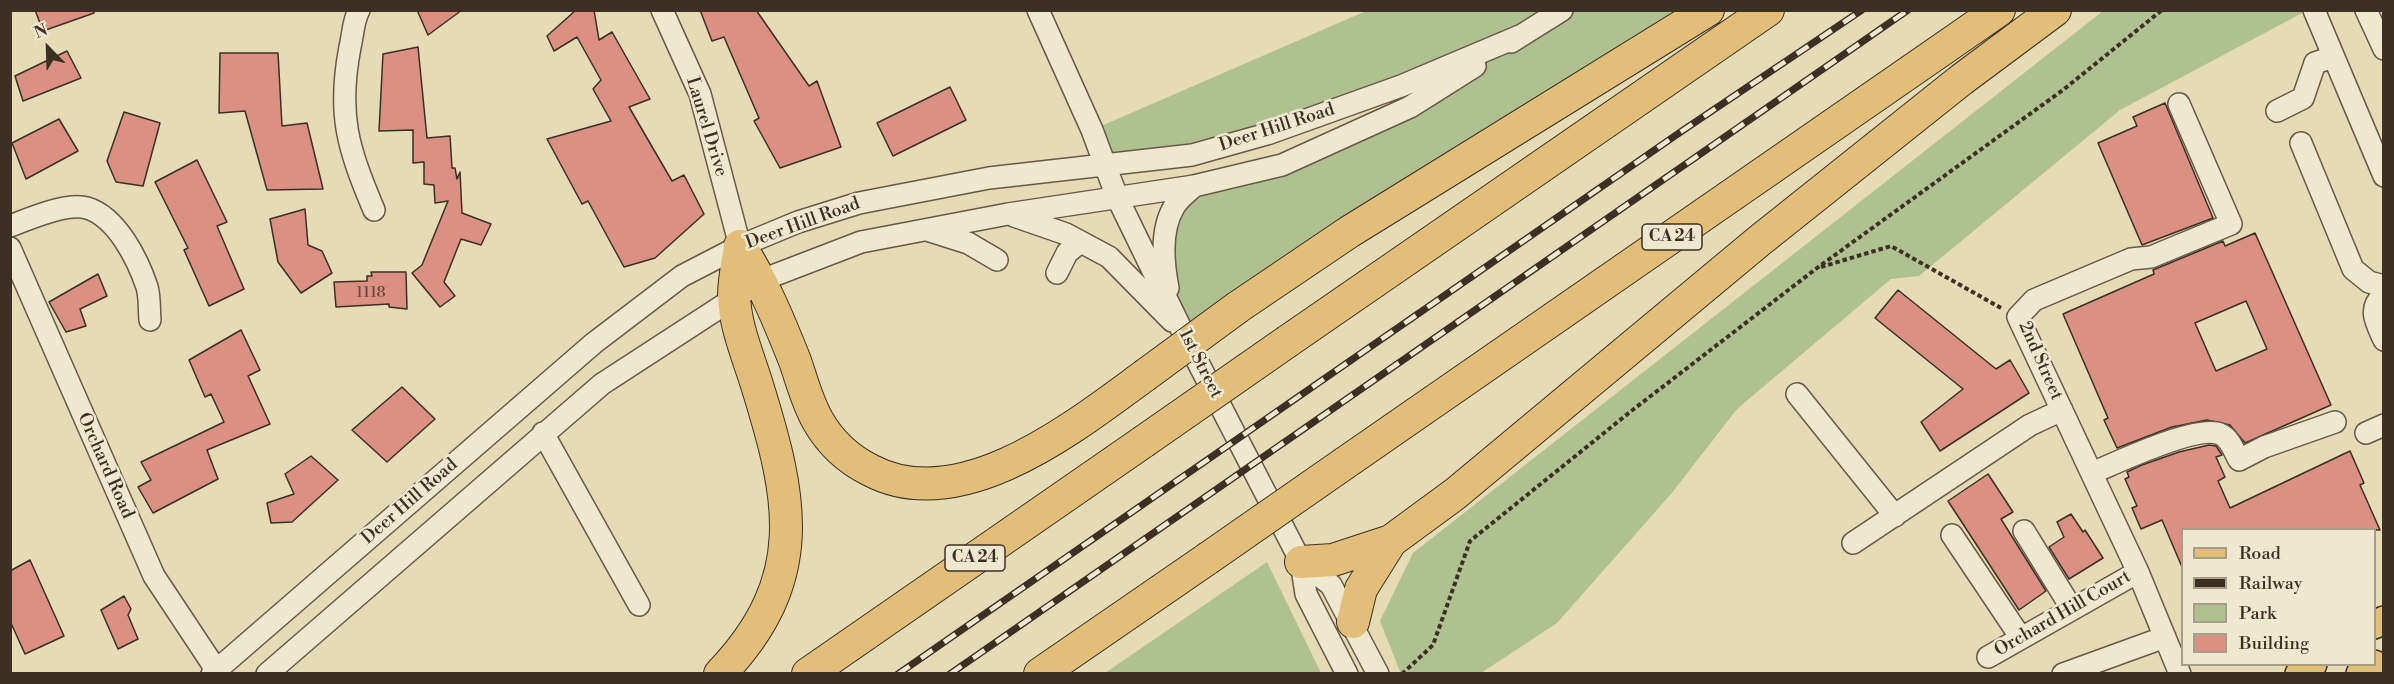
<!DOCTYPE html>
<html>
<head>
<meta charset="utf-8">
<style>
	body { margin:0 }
	#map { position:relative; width:2394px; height:684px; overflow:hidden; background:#e5dbb4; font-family:"Libre Bodoni",serif }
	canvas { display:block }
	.frame { position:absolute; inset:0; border:12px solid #3c2f23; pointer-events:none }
	.legend { position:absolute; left:2181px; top:528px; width:195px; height:138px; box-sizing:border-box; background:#eee8ce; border:2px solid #a79e8a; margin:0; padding:8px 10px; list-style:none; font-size:18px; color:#3c2f23 }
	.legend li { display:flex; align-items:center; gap:12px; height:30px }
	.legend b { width:30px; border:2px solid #a79e8a }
	.north { position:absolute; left:18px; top:18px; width:60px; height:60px; -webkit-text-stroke:4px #eee8ce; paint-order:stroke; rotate:337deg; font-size:16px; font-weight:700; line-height:24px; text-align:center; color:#3c2f23 }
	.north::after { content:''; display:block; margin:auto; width:21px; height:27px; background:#3c2f23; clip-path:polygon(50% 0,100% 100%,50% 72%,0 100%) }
</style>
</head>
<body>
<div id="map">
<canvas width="2394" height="684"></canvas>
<div class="frame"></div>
<ul class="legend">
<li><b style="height:8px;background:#e2be7a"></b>Road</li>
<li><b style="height:8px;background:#3c2f23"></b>Railway</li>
<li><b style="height:16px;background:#b0c190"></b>Park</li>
<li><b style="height:16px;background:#da9182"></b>Building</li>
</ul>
<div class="north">N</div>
</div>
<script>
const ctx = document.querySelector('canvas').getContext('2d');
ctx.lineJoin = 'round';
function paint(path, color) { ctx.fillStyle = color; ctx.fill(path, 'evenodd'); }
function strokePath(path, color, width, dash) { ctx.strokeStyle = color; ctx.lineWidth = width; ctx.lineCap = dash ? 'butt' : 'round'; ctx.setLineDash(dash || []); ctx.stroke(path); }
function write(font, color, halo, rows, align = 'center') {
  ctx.font = font + ' "Libre Bodoni",serif'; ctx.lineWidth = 5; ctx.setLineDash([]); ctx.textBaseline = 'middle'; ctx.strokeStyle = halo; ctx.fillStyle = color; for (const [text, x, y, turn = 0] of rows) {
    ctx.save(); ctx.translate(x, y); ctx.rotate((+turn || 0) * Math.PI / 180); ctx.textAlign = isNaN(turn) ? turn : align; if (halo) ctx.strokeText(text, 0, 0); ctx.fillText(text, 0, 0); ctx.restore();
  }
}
paint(new Path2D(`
	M1366,11H1679L1182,331L1173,312L1165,231L1194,186L1282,165L1517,38L1267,134L1105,163L1092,130Z
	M2103,11H2306L2120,110L1919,276L1891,279L1737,409L1671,494L1557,623L1481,673L1401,674L1380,621L1413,553Z
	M1267,562L1321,673H1105Z`), '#b0c190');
const building = new Path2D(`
	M35,10H94V13L43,31Z
	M417,10H462L428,35Z
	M576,10H594L599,40L612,32L650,99L629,107L672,181L684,175L704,214L655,258L624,267L588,201L582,204L547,139L611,121L593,89L601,80L577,37L554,51L547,36Z
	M700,10H756L809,86L817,81L841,147L780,168L754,121L759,118L724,37L712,41Z
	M418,47L427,138L450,136L452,168H455L457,179L460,172L462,213L491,224L481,245L461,239L444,282L455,296L440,307L412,273L422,265L448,201L435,203L434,185L424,184V162L413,163V130L379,131L383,54Z
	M67,51L81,78L23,101L15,76Z
	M220,53H278L282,126L307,123L323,189L267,190L245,111L219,113Z
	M950,87L966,120L893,156L877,123Z
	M2165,103L2213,218L2142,245L2098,143L2137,126L2133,117Z
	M124,112L160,123L143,186L116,182L107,161Z
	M59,119L78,151L26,179L12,143Z
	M197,160L227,222L217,226L244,289L209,306L184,250L188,248L155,182Z
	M305,209L308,245L322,251L332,273L301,293L278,262L270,219Z
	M2255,233L2331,405L2245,443L2230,425L2207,420L2172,427L2117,448L2104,420L2108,418L2063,314L2154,274L2153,270L2223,241L2225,246ZM2246,301L2267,349L2216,371L2195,323Z
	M371,272H406L407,309L389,307V304L336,307L334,282L367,281V276H372Z
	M98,274L107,296L80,309L86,326L66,332L49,302Z
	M1898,290L1996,369L2010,360L2029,393L1940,451L1921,422L1963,389L1875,318Z
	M241,330L260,370L248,376L270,424L207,450L218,479L153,513L138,487L151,480L141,462L224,422L211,394L205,397L189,360Z
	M402,387L435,419L387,462L352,430Z
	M2209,445L2216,446L2222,455L2216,457L2225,477L2218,481L2230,508L2350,451L2364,483L2360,485L2380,530H2182V567L2162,520L2141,529L2132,508L2137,506L2125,479L2129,477L2127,472L2142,465L2179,452Z
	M311,456L338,480L292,522L271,523L267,503L294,494L285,474Z
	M1988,474L2013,512L2001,519L2046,591L2019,610L1948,501Z
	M2071,514L2083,532L2085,530L2103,558L2069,579L2049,547L2064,537L2057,522Z
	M30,560L64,636L25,654L10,621V571Z
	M124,596L131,609L128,615L138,639L118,649L101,610Z`);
paint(building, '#da9182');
strokePath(building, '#3c2f23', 1.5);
const minor = new Path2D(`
	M359,10C353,21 353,35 350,47C337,115 348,148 374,210
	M662,10L700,94L740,246
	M1038,10L1092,130L1117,197L1190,347L1301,562L1306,594L1347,674
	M2314,10L2384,176
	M2366,10L2384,49
	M1511,42L1562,10
	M2179,104L2231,224L2151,257L2131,259L2034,300L2018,317L2138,572L2180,674
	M2277,111L2303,98L2315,63L2333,57
	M2301,143L2353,269L2369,282L2384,286
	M1014,216L1066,234L1109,257L1172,321
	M10,226C29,219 67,202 87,208C117,217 138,260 147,287C150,297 149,309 150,320
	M927,230L968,243L997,260
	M10,248L154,576L219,674
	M1057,273L1067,253L1080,242
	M1168,288C1163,262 1160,230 1174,207C1178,199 1188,192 1194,186
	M2384,294C2367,309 2376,322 2384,340
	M1797,394L1895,516
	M543,433L639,605
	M2366,433L2384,425
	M2092,473C2116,463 2197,424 2220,434C2230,438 2234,451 2239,460L2264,447L2335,422
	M2024,531L2072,609
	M1952,535L2021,638
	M1853,543L2030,425L2062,410
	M1301,562L1331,585L1378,674
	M1988,657L2138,572
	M212,674L594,343L682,276L740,246L798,222L859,203L989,178L1192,155L1267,134L1401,86L1522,35
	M267,674L602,384L762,280L861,242L1008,214L1194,186L1282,165L1410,107L1475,66
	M2063,674L2165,637`);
const major = new Path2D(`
	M2374,625L2384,620
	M2299,674L2313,664
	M2360,674L2374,664`);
const highway = new Path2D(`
	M740,246C763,282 779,321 795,361C802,381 807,402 818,421C830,442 848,459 870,470C960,518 1073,428 1144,376
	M1238,307L1349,232L1708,10
	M1288,341L1768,10
	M1345,463L1999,10
	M1301,562L1333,560L1391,541
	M1353,622L1361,589L1391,541L1455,494L1759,241L1961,80L2055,10
	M720,674C811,579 792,498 757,385C748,356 735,326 734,296C734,280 738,262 740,246
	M808,674L1143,442
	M1040,674L1207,559`);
strokePath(minor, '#665a47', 24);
strokePath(major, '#3c2f23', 30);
strokePath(highway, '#3c2f23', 34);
strokePath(new Path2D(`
	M1821,267L1891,246L2001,308
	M1402,674L1433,645L1470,541L1630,412L1817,268L2063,90L2162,10`), '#3c2f23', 4, [4.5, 3]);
strokePath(minor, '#eee8ce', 21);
strokePath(major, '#e2be7a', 27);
strokePath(highway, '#e2be7a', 32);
const rail = new Path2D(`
	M898,674L1682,131L1862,10
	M950,674L1908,10`);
strokePath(rail, '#3c2f23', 7);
strokePath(rail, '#eee8ce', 4.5, [14]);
const highwayBridge = new Path2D(`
	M1144,376L1238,307
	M1143,442L1288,341
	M1207,559L1345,463`);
strokePath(highwayBridge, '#3c2f23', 34, []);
strokePath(highwayBridge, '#e2be7a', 32);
write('15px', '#64483b', null, [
	["1118",371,293]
]);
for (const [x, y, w] of [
	[1672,237,60],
	[975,558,60]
]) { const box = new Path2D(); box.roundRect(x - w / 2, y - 13, w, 26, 4.5); ctx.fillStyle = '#eee8ce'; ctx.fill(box); strokePath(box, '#3c2f23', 1.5); }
write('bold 16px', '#3c2f23', null, [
	["CA 24",1672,237],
	["CA 24",975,558]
]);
write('18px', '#3c2f23', '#eee8ce', [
	["Laurel Drive",706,127,73],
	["Deer Hill Road",1277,128,-18],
	["Deer Hill Road",803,224,-20],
	["2nd Street",2040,361,66],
	["1st Street",1200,364,63],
	["Orchard Road",105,466,66],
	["Deer Hill Road",410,502,-41],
	["Orchard Hill Court",2063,614,-30]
]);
</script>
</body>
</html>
